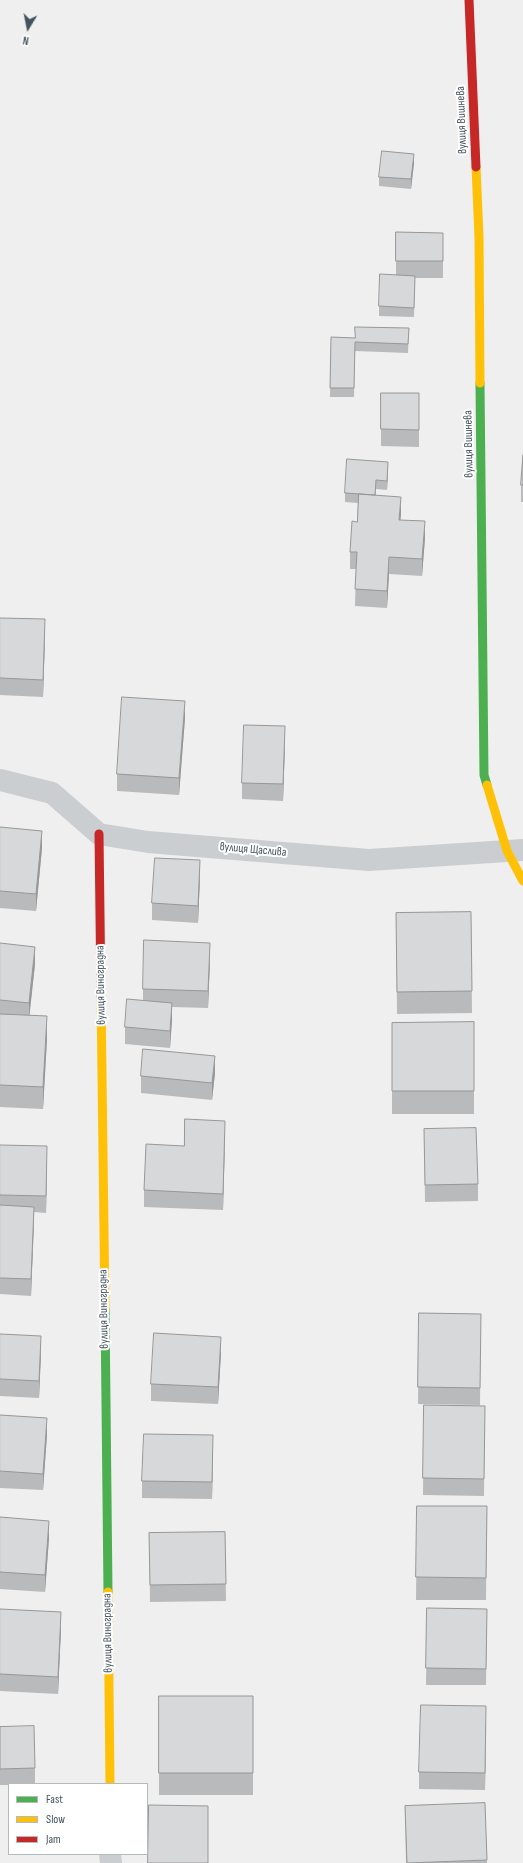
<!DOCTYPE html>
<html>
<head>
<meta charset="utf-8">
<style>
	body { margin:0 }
	#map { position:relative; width:523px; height:1863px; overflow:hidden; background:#f0efef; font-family:"Sofia Sans Condensed",sans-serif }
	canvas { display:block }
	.legend { position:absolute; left:8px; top:1783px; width:140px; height:72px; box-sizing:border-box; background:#fff; border:1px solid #b4bbbf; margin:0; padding:5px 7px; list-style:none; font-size:12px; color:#44545e }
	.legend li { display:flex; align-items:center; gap:8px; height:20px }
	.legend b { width:20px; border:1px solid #b4bbbf }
	.north { position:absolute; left:8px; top:8px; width:40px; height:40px; -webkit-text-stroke:3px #fff; paint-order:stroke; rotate:190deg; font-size:11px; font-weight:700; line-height:16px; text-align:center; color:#44545e }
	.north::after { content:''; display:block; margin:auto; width:14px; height:18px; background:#44545e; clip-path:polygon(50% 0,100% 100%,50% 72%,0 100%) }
</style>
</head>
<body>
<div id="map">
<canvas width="523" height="1863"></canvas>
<ul class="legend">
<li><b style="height:5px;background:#4caf50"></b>Fast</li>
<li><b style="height:5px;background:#ffc107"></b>Slow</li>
<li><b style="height:5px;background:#c62828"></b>Jam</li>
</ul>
<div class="north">N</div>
</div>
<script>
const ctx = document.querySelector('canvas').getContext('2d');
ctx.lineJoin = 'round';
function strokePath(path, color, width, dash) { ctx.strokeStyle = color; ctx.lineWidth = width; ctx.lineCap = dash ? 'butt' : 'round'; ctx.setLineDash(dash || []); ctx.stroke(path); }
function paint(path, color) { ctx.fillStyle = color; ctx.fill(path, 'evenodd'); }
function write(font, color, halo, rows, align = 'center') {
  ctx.font = font + ' "Sofia Sans Condensed",sans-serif'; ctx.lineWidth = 4; ctx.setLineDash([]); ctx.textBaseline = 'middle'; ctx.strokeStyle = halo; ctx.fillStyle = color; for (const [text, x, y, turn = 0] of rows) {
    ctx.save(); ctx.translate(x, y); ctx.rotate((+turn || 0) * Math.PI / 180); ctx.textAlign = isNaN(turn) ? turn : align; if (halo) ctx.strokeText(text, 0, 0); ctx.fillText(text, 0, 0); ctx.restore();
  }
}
strokePath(new Path2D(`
	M0,780L52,793L99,834L148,842L369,860L523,850
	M110,1854L111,1863`), '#cbced0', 22);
strokePath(new Path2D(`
	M480,383L484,775L487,785
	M105,1309L108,1592`), '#4caf50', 9);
strokePath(new Path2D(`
	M476,167L479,237L480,383
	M487,785L507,851L523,881
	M101,997L105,1309
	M108,1592L110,1784`), '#ffc107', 9);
strokePath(new Path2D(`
	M469,0L476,167
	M99,834L101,997`), '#c62828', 9);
paint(new Path2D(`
	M414,163L411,189L379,186V177Z
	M396,232L443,233V278H415L414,317L379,316V306L396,275Z
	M409,328L408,353L355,351L354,397H330L331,337L355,338Z
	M381,393H419V447L381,446Z
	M523,455V502H521V485Z
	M388,471L387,490L376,489V495L401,514L400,520L425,538L422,576L389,574L387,608L355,606L356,569H350V552L357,522L358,503L345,502V493Z
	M0,618L45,636L43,697L0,695Z
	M185,718L179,795L117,791V774Z
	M285,743L283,801L242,799V783Z
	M0,827L42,848L36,911L0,908Z
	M200,877L198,923L152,920V903Z
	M471,912L472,1013L397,1014L396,913Z
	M0,943L35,964L29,1016L47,1039L43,1109L0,1107Z
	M210,960L208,1008L172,1007V1020L170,1048L125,1044V1027L143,1000V989Z
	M474,1022V1114H392V1023Z
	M215,1073L212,1100L141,1093V1076Z
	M424,1129L478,1184V1201L425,1202Z
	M225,1138L223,1210L144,1207V1190L184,1146Z
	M0,1145L47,1163L46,1213L34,1212L31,1296L0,1294Z
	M419,1313L481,1314L480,1405L418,1404Z
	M0,1334L41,1353L39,1398L0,1396Z
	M221,1353L218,1404L151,1401V1384Z
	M424,1405L485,1406L484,1496L423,1495Z
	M0,1415L47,1435L43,1490L0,1488Z
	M213,1452L212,1499L142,1498V1481Z
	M417,1506H487L486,1600H416Z
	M0,1517L49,1538L45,1592L0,1589Z
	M225,1532L226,1601L150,1602L149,1533Z
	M427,1608L487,1609L486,1685H426Z
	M0,1609L61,1629L58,1694L0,1691Z
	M159,1696H253V1795H159Z
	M486,1723L485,1790L419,1789V1772Z
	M0,1727L35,1768V1784H9V1785H0Z
	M485,1803L487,1863H406L405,1806Z`), '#b9babb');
paint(new Path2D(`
	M414,154V163L411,189V179Z
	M388,462V471L387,490V481Z
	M401,497V514L399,537V520Z
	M425,521V538L422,576V559Z
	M389,557V574L387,608V591Z
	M45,619V636L43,697V680Z
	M185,701V718L179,795V778Z
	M285,726V743L283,801V784Z
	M42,831V848L36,911V894Z
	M200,860V877L198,923V906Z
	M210,943V960L208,1008V991Z
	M35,947V964L29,1020V1003Z
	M172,1003V1020L170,1048V1031Z
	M47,1016V1039L43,1109V1087Z
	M215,1056V1073L212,1100V1083Z
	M225,1121V1138L223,1210V1194Z
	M47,1146V1163L46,1213V1196Z
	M34,1207V1223L31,1296V1279Z
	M41,1336V1353L39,1398V1381Z
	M221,1337V1353L218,1404V1387Z
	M47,1418V1435L43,1490V1474Z
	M213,1435V1452L212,1499V1482Z
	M49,1521V1538L45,1592V1575Z
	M61,1612V1629L58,1694V1677Z
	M486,1706V1723L485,1790V1773Z`), '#969798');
const building = new Path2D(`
	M382,151L414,154L411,179L379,177Z
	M396,232L443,233V261H396Z
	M380,274L415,276L414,308L379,306Z
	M355,327L409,328L408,344L355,342L354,388H330L331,337L355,338Z
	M381,393H419V430L381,429Z
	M523,455V485H521Z
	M347,459L388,462L387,481L376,480L375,495L345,493Z
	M359,494L401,497L399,520L425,521L422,559L389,557L387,591L355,589L357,552H350L352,521L357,522Z
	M0,618L45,619L43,680L0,678Z
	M122,697L185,701L179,778L117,774Z
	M244,725L285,726L283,784L242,783Z
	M0,827L42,831L36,894L0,891Z
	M155,858L200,860L198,906L152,903Z
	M471,912L472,991L397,992L396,913Z
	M144,940L210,943L208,991L143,989Z
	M0,943L35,947L29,1003L0,1000Z
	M127,999L172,1003L170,1031L125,1027Z
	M0,1014L47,1016L43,1087L0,1085Z
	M474,1022V1091H392V1023Z
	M143,1049L215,1056L212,1083L141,1076Z
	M185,1119L225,1121L223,1194L144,1190L146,1144L184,1146Z
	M476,1128L478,1184L425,1185L424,1129Z
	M0,1145L47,1146L46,1196L0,1195Z
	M0,1205L34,1207L31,1279L0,1278Z
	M419,1313L481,1314L480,1388L418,1387Z
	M154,1333L221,1337L218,1387L151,1384Z
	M0,1334L41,1336L39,1381L0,1379Z
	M424,1405L485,1406L484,1479L423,1478Z
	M0,1415L47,1418L43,1474L0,1471Z
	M144,1434L213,1435L212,1482L142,1481Z
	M417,1506H487L486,1578L416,1577Z
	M0,1517L49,1521L45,1575L0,1572Z
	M225,1532L226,1584L150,1585L149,1533Z
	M427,1608L487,1609L486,1669L426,1668Z
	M0,1609L61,1612L58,1677L0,1674Z
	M159,1696H253V1773H159Z
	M421,1705L486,1706L485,1773L419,1772Z
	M34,1726L35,1768L0,1769V1727Z
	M485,1803L487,1860L407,1863L405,1806Z
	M149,1805L208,1806V1863H148Z`);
paint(building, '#d7d8d9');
strokePath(building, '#969798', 1);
write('12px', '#44545e', '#fff', [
	["вулиця Вишнева",462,120,-92],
	["вулиця Вишнева",469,444,-91],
	["вулиця Щаслива",253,850,5],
	["вулиця Виноградна",101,985,-91],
	["вулиця Виноградна",104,1309,-91],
	["вулиця Виноградна",108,1633,-91]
]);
</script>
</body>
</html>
